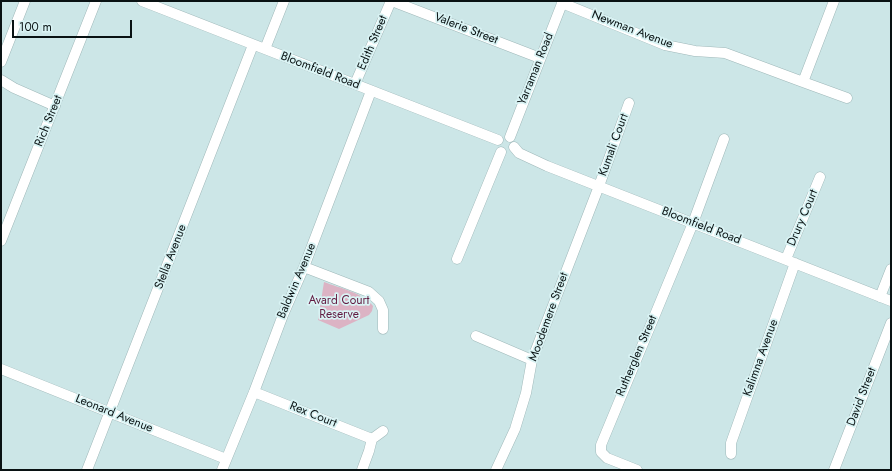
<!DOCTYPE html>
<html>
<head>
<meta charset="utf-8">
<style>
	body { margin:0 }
	#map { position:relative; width:892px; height:471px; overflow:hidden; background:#cce6e7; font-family:Jost,sans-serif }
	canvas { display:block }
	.frame { position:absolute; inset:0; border:2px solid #091213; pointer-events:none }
	.scale { position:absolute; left:12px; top:20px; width:120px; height:18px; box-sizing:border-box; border:2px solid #091213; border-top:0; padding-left:5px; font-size:12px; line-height:14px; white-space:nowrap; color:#091213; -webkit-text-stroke:3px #d9f3f4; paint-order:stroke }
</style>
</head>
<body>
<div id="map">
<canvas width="892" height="471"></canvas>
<div class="frame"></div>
<div class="scale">100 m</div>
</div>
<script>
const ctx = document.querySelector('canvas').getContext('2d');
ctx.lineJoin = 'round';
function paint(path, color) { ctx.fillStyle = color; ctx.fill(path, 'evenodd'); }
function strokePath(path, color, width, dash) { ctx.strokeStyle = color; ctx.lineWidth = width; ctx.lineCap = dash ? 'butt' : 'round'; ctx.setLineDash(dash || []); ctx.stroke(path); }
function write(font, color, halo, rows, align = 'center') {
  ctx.font = font + ' Jost,sans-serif'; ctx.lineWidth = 3.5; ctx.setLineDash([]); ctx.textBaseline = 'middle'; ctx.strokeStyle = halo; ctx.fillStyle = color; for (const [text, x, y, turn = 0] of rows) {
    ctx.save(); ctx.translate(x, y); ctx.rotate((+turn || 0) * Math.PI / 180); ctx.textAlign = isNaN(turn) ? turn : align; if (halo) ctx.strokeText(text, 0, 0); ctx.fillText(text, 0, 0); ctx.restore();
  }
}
paint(new Path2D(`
	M324,282C339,288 364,293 373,306L372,311L369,315L339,329L318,320Z`), '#dcb3c4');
const minor = new Path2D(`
	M142,1L498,140
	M392,1L540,58
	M562,3L665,45L695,51L725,53L803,82L834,1
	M265,49L284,1
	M1,62L25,1
	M1,80L14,88L55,106
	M803,82L847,98
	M355,84L391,1
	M510,137L563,1
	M514,147L519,153L547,166L891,301
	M1,241L96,1
	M457,259L501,152
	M786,259L820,177
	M304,267L369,292L379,301L383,310V329
	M880,297L891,269
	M476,336L532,360
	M1,369L226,459
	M254,392L372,439L369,451L362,470
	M372,439L383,431
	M731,454V443L795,263
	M87,470L253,45
	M222,470L254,392L283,315L304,267L371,91
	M496,470L515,429L526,393L532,360L599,186L629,103
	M637,470L607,458L601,452V445L693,223L724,139
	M834,470L891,323`);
strokePath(minor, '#9fb8b9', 11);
strokePath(minor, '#fff', 10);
write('12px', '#091213', '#d9f3f4', [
	["Valerie Street",466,29,21],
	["Newman Avenue",632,30,21],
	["Edith Street",373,43,-67],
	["Yarraman Road",536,69,-68],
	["Bloomfield Road",320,71,21],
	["Rich Street",49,121,-68],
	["Kumali Court",614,145,-70],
	["Drury Court",803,218,-67],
	["Bloomfield Road",701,226,21],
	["Stella Avenue",171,257,-69],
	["Baldwin Avenue",297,281,-67],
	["Moodemere Street",549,317,-70],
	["Rutherglen Street",637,356,-67],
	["Kalimna Avenue",761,358,-70],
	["David Street",862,397,-69],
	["Leonard Avenue",114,414,22],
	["Rex Court",313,415,22]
]);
write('12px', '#621a40', '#d9f3f4', [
	["Avard Court",339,301],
	["Reserve",339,315]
]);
</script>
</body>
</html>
